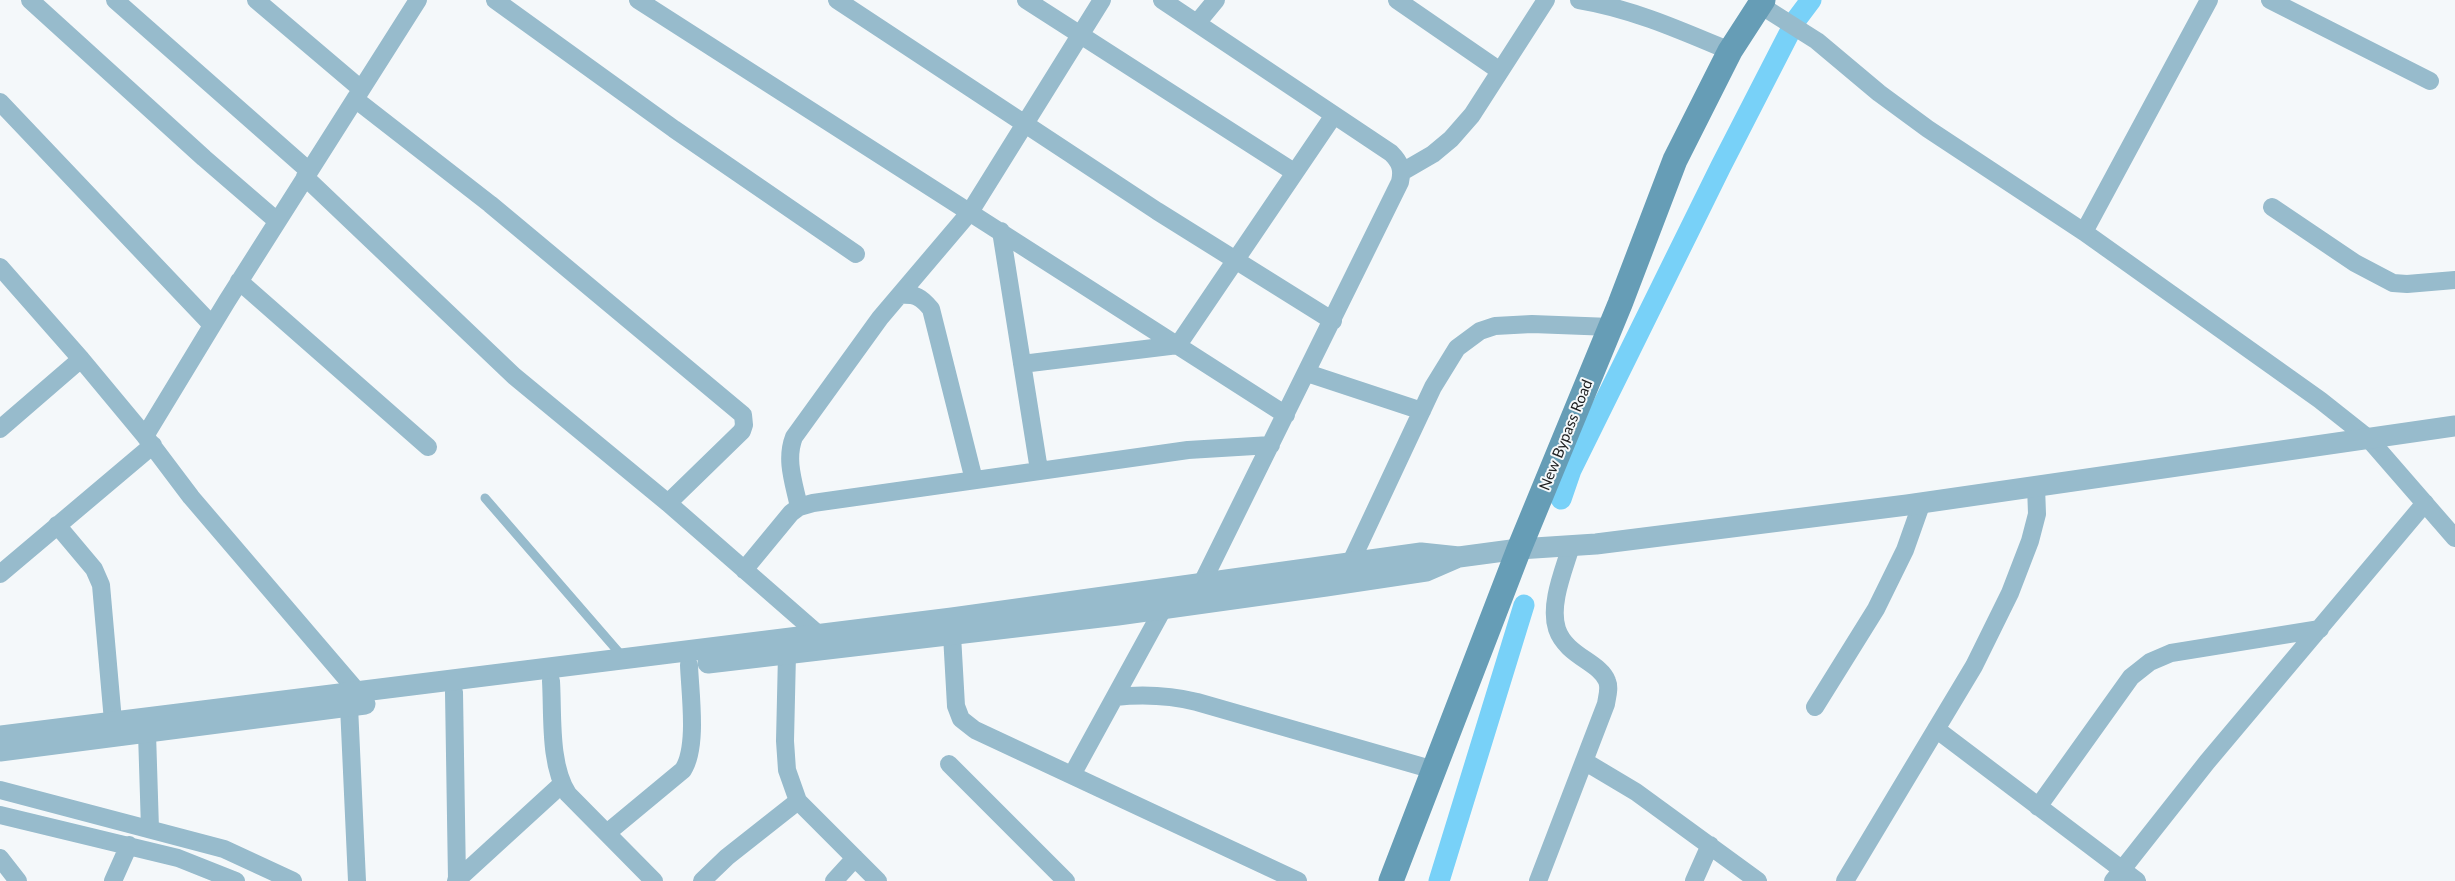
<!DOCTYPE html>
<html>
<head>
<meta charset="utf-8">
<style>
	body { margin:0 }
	canvas { display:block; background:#f4f8fa }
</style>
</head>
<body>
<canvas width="2455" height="881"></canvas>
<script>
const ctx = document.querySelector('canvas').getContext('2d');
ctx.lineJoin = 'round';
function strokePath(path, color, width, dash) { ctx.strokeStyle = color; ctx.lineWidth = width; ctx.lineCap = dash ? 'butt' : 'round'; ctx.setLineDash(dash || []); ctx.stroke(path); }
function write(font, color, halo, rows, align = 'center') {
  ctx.font = font + ' Lato,sans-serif'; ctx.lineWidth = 4; ctx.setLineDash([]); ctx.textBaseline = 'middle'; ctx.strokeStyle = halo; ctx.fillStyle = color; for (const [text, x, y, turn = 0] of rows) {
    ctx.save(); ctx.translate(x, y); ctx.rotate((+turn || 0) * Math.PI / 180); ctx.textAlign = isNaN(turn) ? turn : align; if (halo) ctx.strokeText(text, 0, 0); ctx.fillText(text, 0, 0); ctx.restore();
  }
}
strokePath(new Path2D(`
	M1561,499L1571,470L1721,166L1796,20L1811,0
	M1439,881L1524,605`), '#78d1f8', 21);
strokePath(new Path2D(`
	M485,498L622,656`), '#97bbcc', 9);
strokePath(new Path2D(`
	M30,0L204,158L277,221
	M115,0L309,171
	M256,0L361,89
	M495,0L674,129L856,254
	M638,0L1286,415
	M837,0L1157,211L1333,321
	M1026,0L1294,172
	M1162,0L1391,153C1400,162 1403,169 1400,182L1201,585
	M1397,0L1500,71
	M1579,0C1633,9 1680,30 1730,51
	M2270,0L2430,81
	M1760,5L1817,41L1879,93L1928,129L2084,232L2320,400L2368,438L2455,538
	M1197,23L1216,0
	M355,99L490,204L743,415L744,425L742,431L668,503
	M0,102L212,325
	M1402,172L1433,154L1451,139L1472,115L1546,0
	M305,177L514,376L668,503L818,634
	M2272,207L2355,263L2393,283L2407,284L2455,280
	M1001,231L1039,470
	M2084,232L2209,0
	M0,267L81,359L145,436L191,497L357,691
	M239,281L428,447
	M900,295C916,294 921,297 931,309L974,480
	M1022,364L1178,345L1334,115
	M1307,373L1422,411
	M0,429L81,359
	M145,436L227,301L418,0
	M799,507C794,483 785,460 794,437L880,318L970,212L1102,0
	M57,525L94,569L101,585L113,721
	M1350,564L1433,387L1457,348L1480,331L1495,326L1532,324L1611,327
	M744,570L791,513L799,507L813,503L1188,450L1271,445
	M0,574L153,445
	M952,635L956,706L961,719L975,730L1298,881
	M787,654L785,741L787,770L798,801L878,881
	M551,681C553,715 549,765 568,794L654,881
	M454,692L457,880
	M1115,697C1144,694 1169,695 1197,702L1434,770
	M349,706L357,881
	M1815,707L1876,609L1905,550L1922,502
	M1936,729L2137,881
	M147,733L150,829
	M1584,761L1636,792L1758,881
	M949,764L1066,881
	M1072,775L1163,609
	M0,790L224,849L293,881
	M2038,807L2131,677L2150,662L2171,653L2320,629
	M0,815L178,858L236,881
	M607,833L683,770C698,747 690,693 689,665
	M0,858L18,881
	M113,881L129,845
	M456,881L562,784
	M702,881L727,857L798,801
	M834,881L855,858
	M1538,881L1606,704C1607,697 1610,688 1607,681C1600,662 1566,656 1557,629C1549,604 1564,570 1571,546
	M1694,881L1710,845
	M1845,881L1974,666L2010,593L2030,541L2037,514L2036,486
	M2113,881L2207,762L2425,503`), '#97bbcc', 18);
strokePath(new Path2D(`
	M708,663L1118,615L1326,586L1426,571L1456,558
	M0,736L952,618L1421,553L1459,557L1519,549L1596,544L1907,505L2455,426
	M0,751L365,704`), '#97bbcc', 21);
strokePath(new Path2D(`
	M1391,881L1519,549L1620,304L1675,160L1730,51L1763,0`), '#669db6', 25);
write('15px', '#202122', '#f4f8fa', [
	["New Bypass Road",1566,435,-68]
]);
</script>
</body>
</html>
